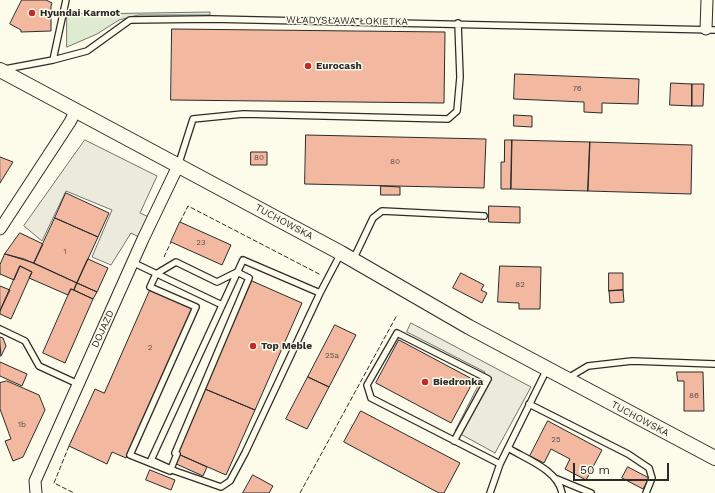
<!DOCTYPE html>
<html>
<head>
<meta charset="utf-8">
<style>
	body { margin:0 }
	#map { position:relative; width:715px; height:493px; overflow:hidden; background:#fdfbea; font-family:"Work Sans",sans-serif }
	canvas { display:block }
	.scale { position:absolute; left:573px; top:463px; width:96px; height:18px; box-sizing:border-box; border:2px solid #2b2b2b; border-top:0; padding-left:5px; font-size:12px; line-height:14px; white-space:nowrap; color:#2b2b2b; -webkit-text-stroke:3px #fdfbea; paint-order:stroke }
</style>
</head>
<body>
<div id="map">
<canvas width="715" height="493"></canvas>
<div class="scale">50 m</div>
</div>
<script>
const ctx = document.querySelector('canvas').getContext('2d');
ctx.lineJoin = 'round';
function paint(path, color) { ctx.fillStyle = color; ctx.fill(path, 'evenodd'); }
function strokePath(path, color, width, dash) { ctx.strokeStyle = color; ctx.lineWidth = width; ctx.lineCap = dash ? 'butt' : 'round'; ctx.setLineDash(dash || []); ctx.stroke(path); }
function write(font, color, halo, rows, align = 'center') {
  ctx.font = font + ' "Work Sans",sans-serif'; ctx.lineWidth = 3; ctx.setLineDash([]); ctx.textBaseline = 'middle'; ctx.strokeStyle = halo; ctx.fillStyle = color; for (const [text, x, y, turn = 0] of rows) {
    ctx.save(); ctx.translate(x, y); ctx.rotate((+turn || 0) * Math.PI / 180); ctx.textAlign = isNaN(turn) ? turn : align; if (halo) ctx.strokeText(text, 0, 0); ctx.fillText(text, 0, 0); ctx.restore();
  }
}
const green = new Path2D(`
	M67,12L87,14L210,12V15H138L119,20L97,34L67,47Z`);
paint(green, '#deebd1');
strokePath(green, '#74746e', 1);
const parking = new Path2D(`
	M85,140L157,176L140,213L153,219L143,239L131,233L111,265L92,257L112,210L66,191L42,241L24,226Z
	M411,323L531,387L495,453L455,431L485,372L407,332Z`);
paint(parking, '#eceadb');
strokePath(parking, '#74746e', 1);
const building = new Path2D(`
	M22,0H46L52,3L51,6V31L21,32V30L10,24Z
	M172,29L445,32L444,103L171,100Z
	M515,74L639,79L638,104L602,103V113L584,112V102L514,99Z
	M671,83L692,84V106L670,105Z
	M692,84H704L703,106H692Z
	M514,115L532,116V127L514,126Z
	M306,135L486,139L484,188L305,184Z
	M505,140H512L511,189H501V162H504Z
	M512,140L590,142L588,191L511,189Z
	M590,142L692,145L691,194L588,191Z
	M251,152H267V165H251Z
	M0,157L13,162L0,183Z
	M381,186L400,187V195H381Z
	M66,193L109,213L98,237L55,218Z
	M489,206L520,207V223L489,222Z
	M55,218L98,237L77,283L34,263Z
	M180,222L231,245L222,265L171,242Z
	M20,233L43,244L34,263L5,254Z
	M5,254L24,259L77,283L74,290L71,289L68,295L29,278L32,272L20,266L14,280L0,274V265Z
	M88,259L108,268L97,292L77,283Z
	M20,266L32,272L11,319L0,314V311Z
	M500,266L541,267L540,309H519V303L498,302Z
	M461,273L484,285L481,290L487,293L482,303L453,288Z
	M609,273H623V290L609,291Z
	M252,281L302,303L255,410L205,389Z
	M77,283L97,292L93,299L74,290Z
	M0,286L10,290L0,311Z
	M151,288L195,307L126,458L112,452L107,464L69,446L95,389L104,393Z
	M71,289L93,299L65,363L43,353Z
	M623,290L624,302L610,303L609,291Z
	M335,325L356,335L329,387L308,377Z
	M0,337L3,338L6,346L1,356Z
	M399,340L474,380L451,423L376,383Z
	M0,362L27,374L22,386L0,376Z
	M677,372H703L704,411H684V381H678Z
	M308,377L329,387L307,429L286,419Z
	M7,381L39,395L45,410L23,457L13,461L5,441L11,439L0,409V383Z
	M205,389L255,410L226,475L178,454Z
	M361,411L460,463L444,493H439L344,442Z
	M548,421L602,450L586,480L565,469L570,459L551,449L544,463L530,456Z
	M178,454L207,467L203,476L174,463Z
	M628,467L649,478L643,489L622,478Z
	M150,470L175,480L171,490L146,480Z
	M253,475L273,486L269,493H243Z`);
paint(building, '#f2b8a0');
strokePath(building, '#2b2b2b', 1);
const service = new Path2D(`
	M53,60L66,0
	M5,69L53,60L87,51L130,20L211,19L715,30
	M178,166L193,119L243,114L448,119L457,111L460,77L458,23
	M353,260L373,218L382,211L484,216
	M176,262L217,282L237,272L249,278L175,453L177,454L170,471L130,455L196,307L150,287L156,274Z
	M134,263L222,305
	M320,293L243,260L151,460L175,471L221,487L230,481L245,453L320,293L341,253
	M0,329L25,341L39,366L78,384
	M568,378L588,366L632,361L715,364
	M529,404L628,454L649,468L652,478L646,493
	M454,441L488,379L397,333L367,385L371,398L500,464
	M508,448C526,459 558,470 562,493
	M557,479L591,493
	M490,493L500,464L547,369`);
const minor = new Path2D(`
	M706,29L707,0
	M0,229L70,122L76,110
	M36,493L35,481L143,239L178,166`);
const tertiary = new Path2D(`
	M0,70L341,253L469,327L715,458`);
strokePath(service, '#2b2b2b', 8);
strokePath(minor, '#2b2b2b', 13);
strokePath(tertiary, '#2b2b2b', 16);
strokePath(service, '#fdfbea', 5.5);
strokePath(minor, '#fdfbea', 11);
strokePath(tertiary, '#fdfbea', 14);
strokePath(new Path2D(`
	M180,222L188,206L321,275
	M164,257L171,242
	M69,446L54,483L74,493
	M300,493L397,315`), '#2b2b2b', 1, [5, 2]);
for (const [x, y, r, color] of [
	[32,13,4,"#c62828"],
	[308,66,4,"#c62828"],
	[253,346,4,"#c62828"],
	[425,382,4,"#c62828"]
]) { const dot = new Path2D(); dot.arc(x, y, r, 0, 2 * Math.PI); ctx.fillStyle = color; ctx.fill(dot); strokePath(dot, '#fdfbea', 1.5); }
write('8px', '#5d4e48', null, [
	["76",577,89],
	["80",259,158],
	["80",395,162],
	["23",201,243],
	["1",65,252],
	["82",520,285],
	["2",150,348],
	["25a",332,356],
	["86",694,396],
	["1b",22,425],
	["25",556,440]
]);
write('bold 10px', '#2b2b2b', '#fdfbea', [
	["Hyundai Karmot",40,13],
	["Eurocash",316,66],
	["Top Meble",261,346],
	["Biedronka",433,382]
], 'left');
write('10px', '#2b2b2b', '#fdfbea', [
	["WŁADYSŁAWA ŁOKIETKA",347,21,1],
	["TUCHOWSKA",284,222,28],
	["DOJAZD",103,329,-65],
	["TUCHOWSKA",640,419,28]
]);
</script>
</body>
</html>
